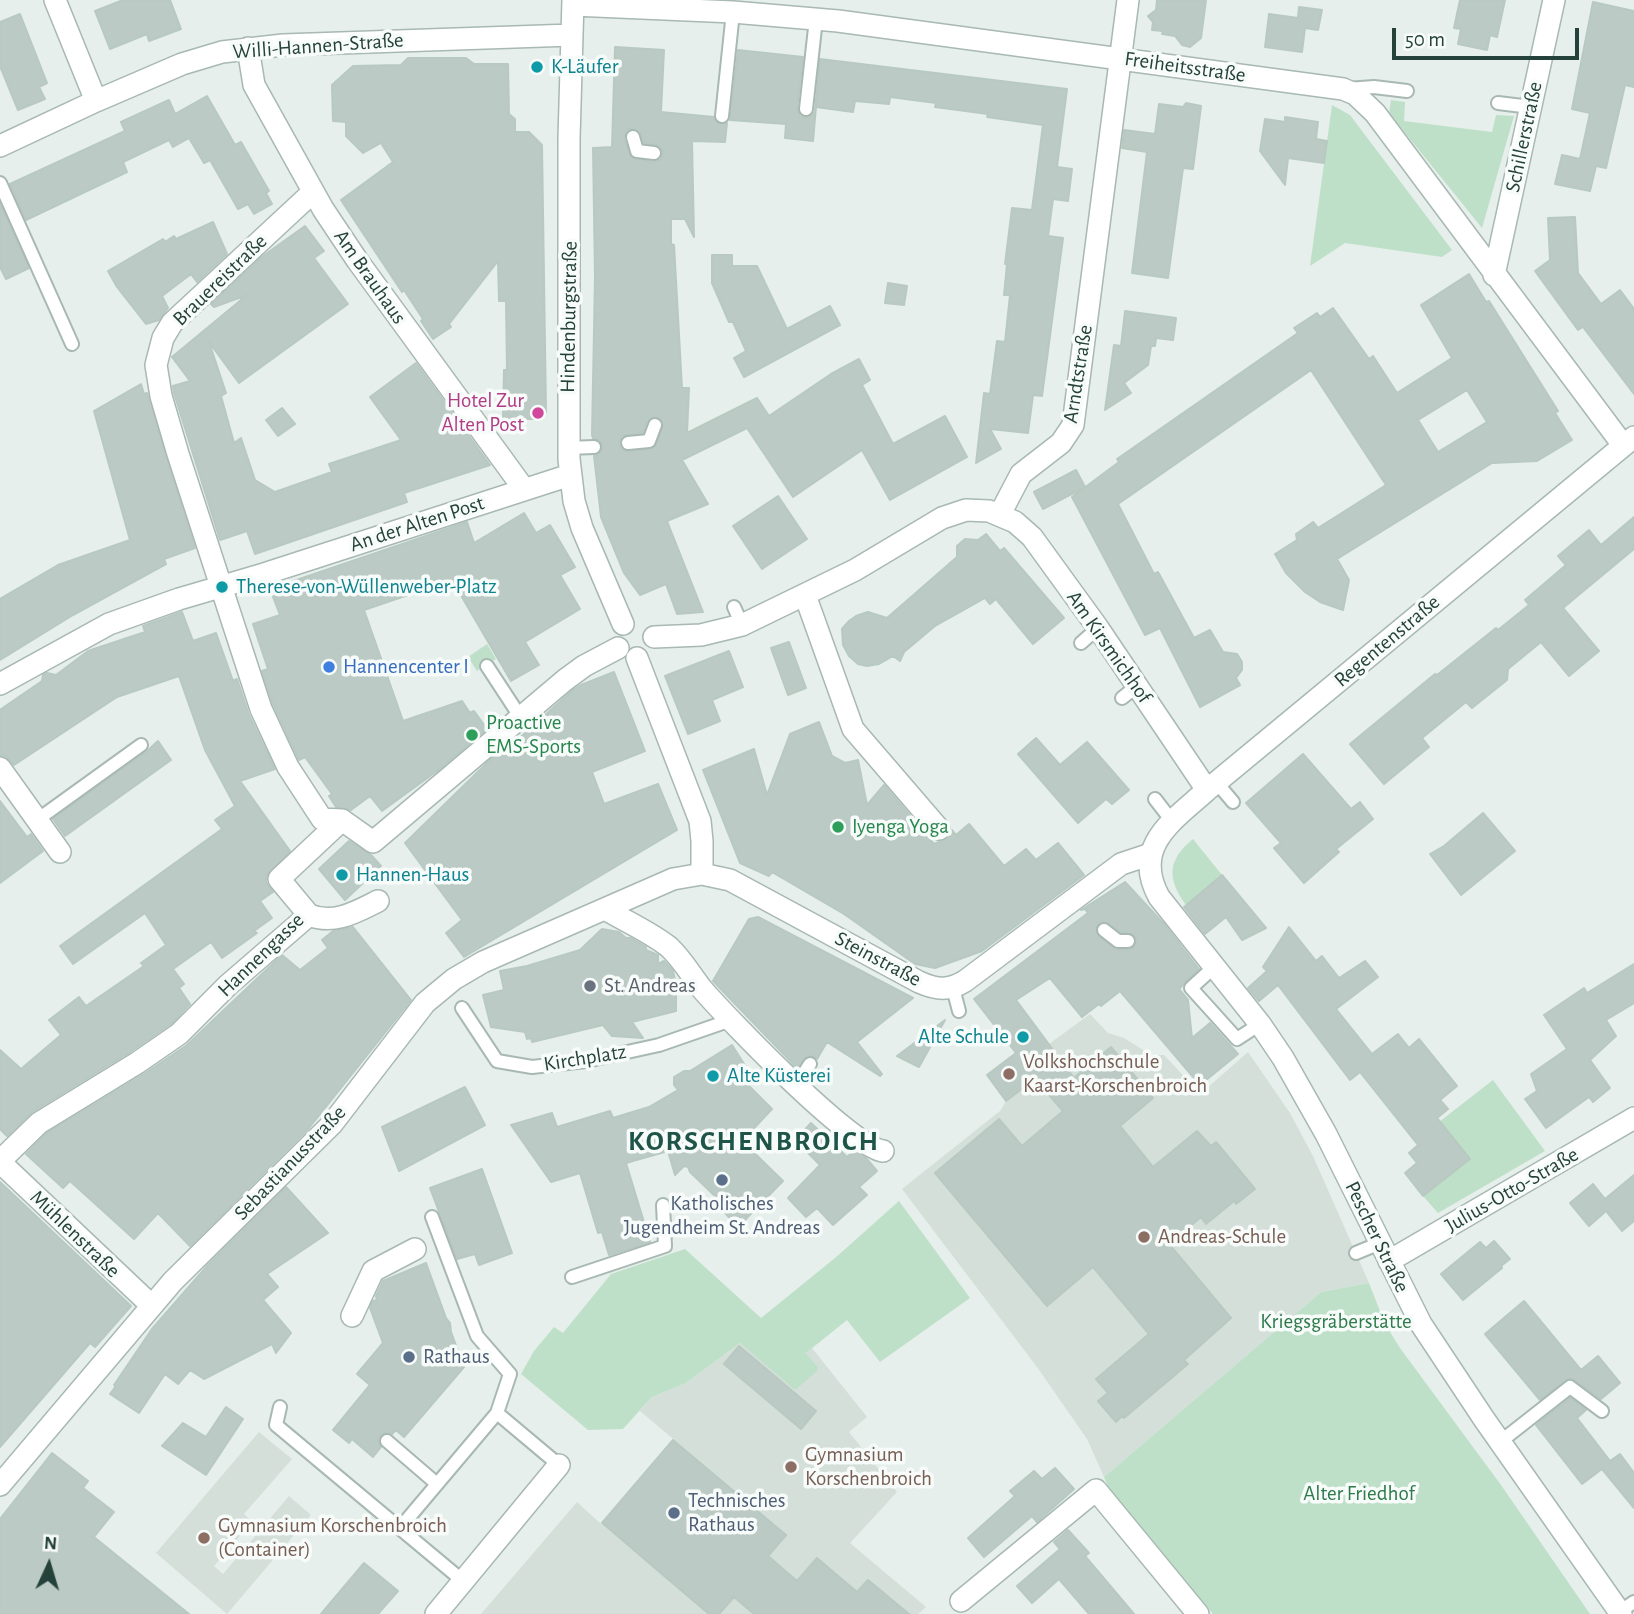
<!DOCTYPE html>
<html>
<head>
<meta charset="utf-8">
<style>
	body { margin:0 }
	#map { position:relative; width:1634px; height:1614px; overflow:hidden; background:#e6efeb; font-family:"Alegreya Sans",sans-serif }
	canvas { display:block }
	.north { position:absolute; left:14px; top:1530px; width:70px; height:70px; -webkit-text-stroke:5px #f7fbf9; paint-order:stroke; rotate:4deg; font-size:19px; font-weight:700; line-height:28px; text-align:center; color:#24423a }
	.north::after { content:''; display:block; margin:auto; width:24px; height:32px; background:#24423a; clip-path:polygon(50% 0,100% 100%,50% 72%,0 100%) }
	.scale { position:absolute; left:1392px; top:28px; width:187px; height:32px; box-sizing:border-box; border:4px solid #24423a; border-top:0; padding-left:9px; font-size:21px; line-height:24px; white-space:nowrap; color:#24423a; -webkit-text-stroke:5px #f7fbf9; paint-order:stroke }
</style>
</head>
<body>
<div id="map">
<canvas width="1634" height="1614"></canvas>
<div class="north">N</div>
<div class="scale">50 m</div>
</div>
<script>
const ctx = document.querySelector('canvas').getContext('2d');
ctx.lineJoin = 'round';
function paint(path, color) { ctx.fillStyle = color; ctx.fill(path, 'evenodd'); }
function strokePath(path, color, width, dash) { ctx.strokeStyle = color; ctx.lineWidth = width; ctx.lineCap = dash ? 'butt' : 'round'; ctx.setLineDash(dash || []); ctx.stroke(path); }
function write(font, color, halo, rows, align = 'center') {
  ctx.font = font + ' "Alegreya Sans",sans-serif'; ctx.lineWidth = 7; ctx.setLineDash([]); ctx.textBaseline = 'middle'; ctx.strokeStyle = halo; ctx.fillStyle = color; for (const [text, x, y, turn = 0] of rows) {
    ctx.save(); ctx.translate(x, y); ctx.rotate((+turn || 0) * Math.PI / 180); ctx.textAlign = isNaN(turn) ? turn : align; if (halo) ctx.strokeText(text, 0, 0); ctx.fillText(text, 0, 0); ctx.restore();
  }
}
paint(new Path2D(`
	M1090,1014L1108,1033L1124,1038L1151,1055H1164L1195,1088H1207L1248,1052L1290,1113L1313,1156L1369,1283L1321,1292L1104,1477L1087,1439L1037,1367L902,1189L1000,1111L1006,1101L1060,1060L1049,1044Z
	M740,1343L818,1367L806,1353L812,1348L867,1417L849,1432L897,1492L850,1543L926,1607L918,1614H719L786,1534L640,1411L652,1397L686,1383Z
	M259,1432L292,1459L244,1514L252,1522L214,1566L223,1574L289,1496L311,1515L227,1614L156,1553Z
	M577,1502L601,1524L709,1614H481Z`), '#d4dfda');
paint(new Path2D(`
	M1391,100L1405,102L1404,121L1492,132L1496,115L1514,116L1482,228L1389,113Z
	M1332,105L1350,115L1452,250L1442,257L1345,243L1310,266Z
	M487,644L496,659L477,671L468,657Z
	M1193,839L1222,875L1186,905C1167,879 1167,860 1193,839Z
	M1493,1080L1545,1151L1438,1213L1423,1196L1469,1159L1439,1122Z
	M899,1201L970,1298L880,1362L847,1320L806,1353L818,1367L817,1371L795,1390L740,1343L686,1383L652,1397L623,1429L588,1430L521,1374L534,1351L554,1327L563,1333L611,1274L685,1249L761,1318L835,1258Z
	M1369,1283L1385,1324L1400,1348L1501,1485L1590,1614H1213L1109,1489L1104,1477L1321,1292Z`), '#bfe0c8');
const building = new Path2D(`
	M123,0H170L181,29L149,41L147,34L110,49L95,11Z
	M1157,0H1206L1201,38L1190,47L1182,45L1175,36L1162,34L1163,31L1152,30L1153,22L1148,16L1156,10Z
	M1460,0H1505L1497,37L1490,35L1487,50L1458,44L1461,29L1454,28Z
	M1593,2L1634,11V87L1625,85L1606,168L1596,166L1590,191L1555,184L1562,155L1580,159L1590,113L1572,109Z
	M1299,7L1322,10L1318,30L1305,28L1302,52L1265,47L1269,14L1298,18Z
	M20,14L47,83L39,87L45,99L18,110L0,66V22Z
	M615,47L664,50L661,112L714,117L717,123H727L725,142L692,141L694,237L685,219H671V244L674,245L682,388H689L687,433L757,398L769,416L831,374L859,359L870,380L862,385L893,444L945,416L967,457L890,500L862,450L793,497L747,428L682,460L708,504L667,521L703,612L677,614L666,584L640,595L624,573L601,517L594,456L601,452L603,446L599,440L593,438L592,435L595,277L593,148L612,147ZM630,129L640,131L644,143L660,146L663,153L661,159L653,162L631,157L624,139L626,131ZM654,416L661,419L664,424L655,447L629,452L621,449L619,443L622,436L643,433L647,421Z
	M738,50L803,57L797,109L800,116L806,118L813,115L815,111L820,59L1067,89L1057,167L1072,169L1068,201L1053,199L1048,236L1063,238L1042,396L1033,395L1028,433L990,429L1001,449L976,463L984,393L990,394L997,341L1005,342L1010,295H1004L1007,264H1005L1012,208L1032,210L1043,125L987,117L988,114L935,107L936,103L890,97L889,104L855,101L853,112L816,107L813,141L785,138L786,124L730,120Z
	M408,58H466L474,64H508L509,114L515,119V132H529L542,145L546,412L539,419H503L504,370H507L506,301H499L498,261L449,324L451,327L433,339L421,321L423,319L404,290L402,292L341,200L393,162L381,143L363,153L346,136V122L333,121L332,85L353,66L401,65Z
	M207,96L235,145L241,142L269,191L266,193L272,204L254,214L248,204L238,209L210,160L204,163L189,138L173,147L169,140L123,162L127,172L26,220L10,184L125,131L121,122L169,100L175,114Z
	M1186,103L1201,106L1193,169L1183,168L1168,278L1132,273L1147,152L1122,148L1124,130L1155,134L1159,104L1183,107Z
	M1285,117L1318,122L1316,139L1327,141L1324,163L1288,158L1285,185L1260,151L1265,119L1285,122Z
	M0,204L29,268L6,279L0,267Z
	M1575,217L1578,273L1601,304L1620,290L1634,309V394L1583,327L1578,330L1535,271L1550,260L1548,218Z
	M213,222L227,254L197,282L191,274L162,296L168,308L159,320L146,324L117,287L108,271L163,239L165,242L174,236L176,239Z
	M305,226L324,251L314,258L348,304L239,383L209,342L226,393L221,396L234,443L241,438L255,480L275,492L332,472L329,464L401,440L370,397L416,363L490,465L404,493L407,502L255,554L247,531L220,540L174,393L173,386L190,381L172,357L247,295L214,307L211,304L263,256Z
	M712,255H732V266H757L787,329L830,306L840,325L744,377L734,358L746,351L733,322H729L712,283Z
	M1469,274L1486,302L1489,301L1558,411L1555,413L1572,440L1537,461L1492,463L1337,559L1349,580L1343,610L1320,602L1305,592L1286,573L1275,554L1297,540L1296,534L1313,522L1318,528L1386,485L1311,370L1118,504L1154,574L1158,572L1194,638L1210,630L1223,652L1237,654L1242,662V670L1236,678L1240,685L1200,707L1160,628L1145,635L1072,497L1119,462L1117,459L1298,333L1294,328L1317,313L1320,317L1333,308L1369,359L1373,356L1397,393L1452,358L1421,305ZM1467,390L1487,422L1438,452L1418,420Z
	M888,283L907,286L904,305L885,303Z
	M1125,311L1176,318L1173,340L1156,338L1155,346H1151L1148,365L1124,383L1131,393L1105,410L1114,345L1121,346Z
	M141,384L144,394L147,393L195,548L164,559L166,564L73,615L0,660V599L58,565L130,540L94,411Z
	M282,408L295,424L278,436L266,420Z
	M1076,470L1085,487L1043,509L1034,492Z
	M778,496L807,539L762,569L733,526Z
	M524,513L536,533L550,525L575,567L560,575L580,609L525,642L539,665L511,681L452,580L364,610L403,721L462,701L470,713L474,711L487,729L437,771L382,811L370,796L351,810L336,807L329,796L332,794L305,757L299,760L273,704L262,671L268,669L253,624L280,615L270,589L467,522L474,543Z
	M1634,517V549L1563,608L1599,651L1569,676L1541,642L1508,669L1507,680L1472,708L1466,702L1422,738L1429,747L1384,784L1350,744L1435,674L1437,675L1496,628L1498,630L1529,605L1525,600L1566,565L1558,556L1589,530L1601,545Z
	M986,534L1000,551L1004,548L1064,618L1033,644L996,599L990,604L985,598L935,626L904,652L900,661L893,656L879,664L867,666L858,664L849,656L843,645L842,629L849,621L856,616L868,612L887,618L957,557V546L965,539L978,540Z
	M182,612L193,641L216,633L233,681L237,679L249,715L275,769L240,781L290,851L266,876V882L273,892L260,901L272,918L254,931L257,933L222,958L211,942L173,969L184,984L179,988L190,1004L171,1024L130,1052L32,1112L7,1136L0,1129V1050L21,1069L61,1035L49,1020L79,997L86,1006L144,966L141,963L166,945L145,913L73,964L60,946L222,829L215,820L235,806L205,750L179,676L117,697L14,765L6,756L0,755V710L42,681L43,675L47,673L56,675L88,651L145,632L143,626Z
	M789,642L806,688L788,695L771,648Z
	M729,651L743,687L712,700L720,721L688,734L665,676Z
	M614,672L645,751L592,772L604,804L658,784L677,830L464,957L446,933L462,920L405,843L492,758L502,750L504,752L573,690L581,685Z
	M819,722L832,756L845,763L858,760L867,805L884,785L934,844L947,839L952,830L956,835L969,824L1004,866L1026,849L1036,860L1058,843L1084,875L982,951L935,968L915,964L844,914L772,872L769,876L740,863L703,770L754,749L767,795L790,734Z
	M1036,738L1060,765L1087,742L1129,790L1112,804L1106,799L1078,823L1018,754Z
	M158,741L171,760L65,836L53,819L146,752Z
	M1303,754L1351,809L1360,802L1373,819L1336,849L1339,852L1304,883L1274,848L1281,843L1246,803Z
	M0,801L27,837L31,834L43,851L0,883Z
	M1483,813L1515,851L1461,895L1430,854L1444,846Z
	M349,841L371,855L381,866L345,900L319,869Z
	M1222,875L1266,928L1242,940L1226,917L1205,934L1184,907Z
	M1125,882L1164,924L1199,969L1179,989L1188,1000L1192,1038L1210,1023L1238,1054L1200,1085L1120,991L1101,1006L1099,1004L1082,1017L1050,978L1016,1000L1074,1078L1111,1047L1153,1098L1120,1126L1153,1167L1197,1131L1211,1146L1216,1142L1255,1189L1236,1204L1234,1201L1206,1224L1201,1217L1169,1244L1231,1318L1184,1360L1188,1364L1124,1418L1122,1416L1116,1422L1098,1401L1108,1393L1096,1379L1149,1334L1093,1267L1047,1306L935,1173L999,1119L1022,1146L1063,1111L1035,1079L1006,1101L987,1075L1016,1053L974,999L1088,913L1085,909L1081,910ZM1105,921L1121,932L1133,934L1137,940L1135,946L1129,950H1117L1099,937L1096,928L1100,922Z
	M758,917L913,998L857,1042L882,1074L880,1076L827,1042L817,1059L811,1055L807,1056L797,1068L713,981L749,919Z
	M353,927L411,1000L309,1128L190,1246L158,1213L134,1239L70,1181L63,1188L26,1154L47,1133L144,1074L187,1045L282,955L300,970L328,948L322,940L333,931Z
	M1289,927L1316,961L1322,956L1339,978L1365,961L1378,977L1336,1009L1372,1054L1398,1034L1409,1048L1419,1039L1457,1086L1440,1100L1448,1109L1437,1118L1470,1159L1423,1196L1405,1173L1417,1163L1409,1153L1418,1145L1360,1072L1350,1080L1278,985L1259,1001L1248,988L1267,971L1263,967Z
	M602,929L619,932L626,938H631L646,947V950L658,955V964L664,961L673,971L676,984V1011L632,1022L643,1038L612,1036L603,1025L532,1042L531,1038L527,1039L525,1032L491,1027L483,995L504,990L500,971L527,966L580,950Z
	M1634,964V1003L1606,1020L1616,1036L1590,1060L1610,1088L1593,1102L1589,1097L1546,1128L1525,1099L1537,1091L1531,1074L1567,1049L1544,1015L1584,988L1587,993Z
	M945,1020L919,1067L897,1056Z
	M732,1045L751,1075L743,1080L772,1109L742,1141L783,1181L738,1227L714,1201L717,1198L690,1172L688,1167L684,1166L675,1175L668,1151L626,1163L650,1242L609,1255L602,1232L598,1233L580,1173L551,1182L511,1125L552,1113L557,1127L610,1111L613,1118L649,1107L678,1090L674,1085V1077L684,1071H690Z
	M465,1087L485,1125L399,1171L382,1127Z
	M811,1123L847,1157L854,1151L866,1158L877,1171L859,1187L867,1195L833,1225L817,1208L806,1217L788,1198L820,1165L795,1140Z
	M482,1169L512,1253L479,1265L475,1254L457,1259L430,1188Z
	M1634,1175V1221L1622,1231L1606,1211L1589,1226L1570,1203L1593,1184L1605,1199Z
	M0,1182L131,1306L95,1347L90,1343L0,1447Z
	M286,1187L328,1233L267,1274L278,1287L263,1300L291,1333L276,1353L272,1344L204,1379L190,1370L178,1384L165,1374L139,1413L110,1394L116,1386L114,1385L152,1329L208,1265Z
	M1494,1241L1510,1259L1501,1266L1502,1268L1463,1300L1441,1274L1480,1242L1486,1248Z
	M426,1263L446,1318L450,1323L451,1332L464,1367L404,1437L396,1430L392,1434L388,1432L381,1435L378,1440L381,1447L373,1457L352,1439L349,1443L333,1430L370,1385L357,1374L383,1343L370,1308L373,1301L377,1300L376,1296L383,1281Z
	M1524,1301L1581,1370L1598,1356L1620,1383L1601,1399L1575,1380L1569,1378L1540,1400L1485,1334Z
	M739,1346L816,1411L801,1429L724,1364Z
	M1570,1398L1586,1410L1577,1418L1610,1461L1620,1454L1634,1473V1508L1602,1469L1582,1484L1536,1425Z
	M226,1407L243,1419L206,1475L162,1446L183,1423L206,1437Z
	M673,1440L786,1535L768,1556L797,1581L817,1558L857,1592L868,1580L909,1614H754L734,1597L719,1614H709L602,1523Z
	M52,1453L88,1481L83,1488L114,1512L94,1537L189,1614H0V1519Z
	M1055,1468L1074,1489L1037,1522L1032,1516L984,1557L968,1538L1015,1496L1010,1491L1034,1471L1042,1479Z
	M1068,1530L1089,1553L1085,1556L1134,1614H1089L1059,1579L1032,1603L1017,1586L1060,1549L1054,1542Z
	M364,1563L398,1591L378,1614H321Z`);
paint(building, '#bbcac4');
strokePath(building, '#b8c9c2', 2);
const lane = new Path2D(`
	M1347,89L1374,87L1407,91
	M1498,103L1531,107
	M806,109L816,19
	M722,116L733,12
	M633,137L637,151L654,153
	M0,183L72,344
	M628,443L649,441L655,425
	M568,448L594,447
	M734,607L742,625
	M1081,643L1098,628
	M487,666L521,718
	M1122,698L1137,686
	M1217,783L1233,802
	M1155,799L1172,821
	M37,820L141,745
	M1104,930L1118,941H1128
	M1214,967L1191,988L1237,1039L1260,1024
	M953,988L959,1011
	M462,1008L497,1061L532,1067L586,1061L659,1045L731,1020
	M797,1084L810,1064
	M432,1217L477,1336L510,1374L497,1413
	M1356,1253L1380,1243
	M572,1277L665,1246L663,1205
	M280,1407L276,1425L463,1581
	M387,1441L437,1484
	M1500,1442L1570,1387L1602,1411
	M400,1528L497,1413L559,1465
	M1619,1612L1634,1602`);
const street = new Path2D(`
	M55,0L96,101
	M573,0L569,139V459L574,501L582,528L623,624
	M573,5L733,12L838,21L1343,89L1355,94L1375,113L1623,445
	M248,48L254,85L323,209L357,260L524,489
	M0,146L96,101L182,64L222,52L283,45L572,35
	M313,192L172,323L163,338L156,365L161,396L178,454L261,709L288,767L322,819L342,820L373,842L565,680L584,666L618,648
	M1494,275L1554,0
	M1000,514L1021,474L1061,443L1073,425L1128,0
	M805,595L853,729L939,829
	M654,637L701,635L742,625L855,570L942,518L966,510L989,511L1015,522L1032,537L1098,628L1207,790
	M637,658L700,821L702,841V874
	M0,684L109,624L179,599L264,574L570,475
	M0,768L60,852
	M605,909C625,921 650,932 669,947C682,959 691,975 702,989C728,1019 851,1147 883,1151
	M309,915C334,925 356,912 378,901
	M0,1161L39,1123L137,1063L179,1034L228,985L309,915L279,879L342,820
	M0,1162L151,1305
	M1389,1261L1634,1118
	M352,1316L373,1271L415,1249
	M0,1485L173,1281L332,1124L425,1003L454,979L483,962L673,879L702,874L730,880L919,982C937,990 949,991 965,981L1121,864L1151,854
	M961,1601L1096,1490L1198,1614
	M436,1614L559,1465
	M1621,1614L1484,1419L1421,1324L1326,1134L1283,1058L1260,1024L1159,897C1131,846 1174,820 1207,790L1634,437`);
strokePath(lane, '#a8b8b2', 16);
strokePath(street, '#a8b8b2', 24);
strokePath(lane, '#fff', 12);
strokePath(street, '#fff', 21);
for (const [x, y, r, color] of [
	[537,67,7,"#0f9aa8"],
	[538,413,7,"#d1479c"],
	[222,587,7,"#0f9aa8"],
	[329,667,7,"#3f7fe0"],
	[472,735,7,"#2e9e5b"],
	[838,827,7,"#2e9e5b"],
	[342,875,7,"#0f9aa8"],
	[590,986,7,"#6b7280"],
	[1023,1037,7,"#0f9aa8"],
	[1009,1074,7,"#8d6e63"],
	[713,1076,7,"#0f9aa8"],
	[722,1180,7,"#5c6f8a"],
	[1144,1237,7,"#8d6e63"],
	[409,1357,7,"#5c6f8a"],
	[791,1467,7,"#8d6e63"],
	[674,1513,7,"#5c6f8a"],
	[204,1538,7,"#8d6e63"]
]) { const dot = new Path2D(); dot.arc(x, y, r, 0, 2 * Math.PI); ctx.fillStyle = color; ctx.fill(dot); strokePath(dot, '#f7fbf9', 2.5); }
write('21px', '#24423a', '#f7fbf9', [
	["Willi-Hannen-Straße",318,46,-4],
	["Freiheitsstraße",1185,67,8],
	["Schillerstraße",1524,137,-78],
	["Am Brauhaus",370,277,55],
	["Brauereistraße",220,280,-44],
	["Hindenburgstraße",569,317,-89],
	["Arndtstraße",1078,374,-81],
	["An der Alten Post",417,524,-18],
	["Regentenstraße",1387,641,-40],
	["Am Kirsmichhof",1109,647,55],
	["Hannengasse",261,955,-44],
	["Steinstraße",878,959,28],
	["Kirchplatz",585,1058,-9],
	["Sebastianusstraße",290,1163,-46],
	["Julius-Otto-Straße",1512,1190,-30],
	["Mühlenstraße",75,1234,44],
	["Pescher Straße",1377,1237,64]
]);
write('21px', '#0d838f', '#f7fbf9', [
	["K-Läufer",551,67],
	["Therese-von-Wüllenweber-Platz",236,587],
	["Hannen-Haus",356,875],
	["Alte Schule",1009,1037,"right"],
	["Alte Küsterei",727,1076]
], 'left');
write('21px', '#b23c85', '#f7fbf9', [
	["Hotel Zur",524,401],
	["Alten Post",524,425]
], 'right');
write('21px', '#366cbe', '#f7fbf9', [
	["Hannencenter I",343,667]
], 'left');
write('21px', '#27864d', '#f7fbf9', [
	["Proactive",486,723],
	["EMS-Sports",486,747],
	["Iyenga Yoga",852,827]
], 'left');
write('21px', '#5b616d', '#f7fbf9', [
	["St. Andreas",604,986]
], 'left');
write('21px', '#785e54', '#f7fbf9', [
	["Volkshochschule",1023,1062],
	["Kaarst-Korschenbroich",1023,1086],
	["Andreas-Schule",1158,1237],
	["Gymnasium",805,1455],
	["Korschenbroich",805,1479],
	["Gymnasium Korschenbroich",218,1526],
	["(Container)",218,1550]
], 'left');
write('21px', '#4e5e75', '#f7fbf9', [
	["Katholisches",722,1204,"center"],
	["Jugendheim St. Andreas",722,1228,"center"],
	["Rathaus",423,1357],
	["Technisches",688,1501],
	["Rathaus",688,1525]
], 'left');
write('21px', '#2d7a4b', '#f7fbf9', [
	["Kriegsgräberstätte",1336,1322],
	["Alter Friedhof",1359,1494]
]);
ctx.letterSpacing = '2px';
write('bold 28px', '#1f5548', '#f7fbf9', [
	["KORSCHENBROICH",754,1142]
]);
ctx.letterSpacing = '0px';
</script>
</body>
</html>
